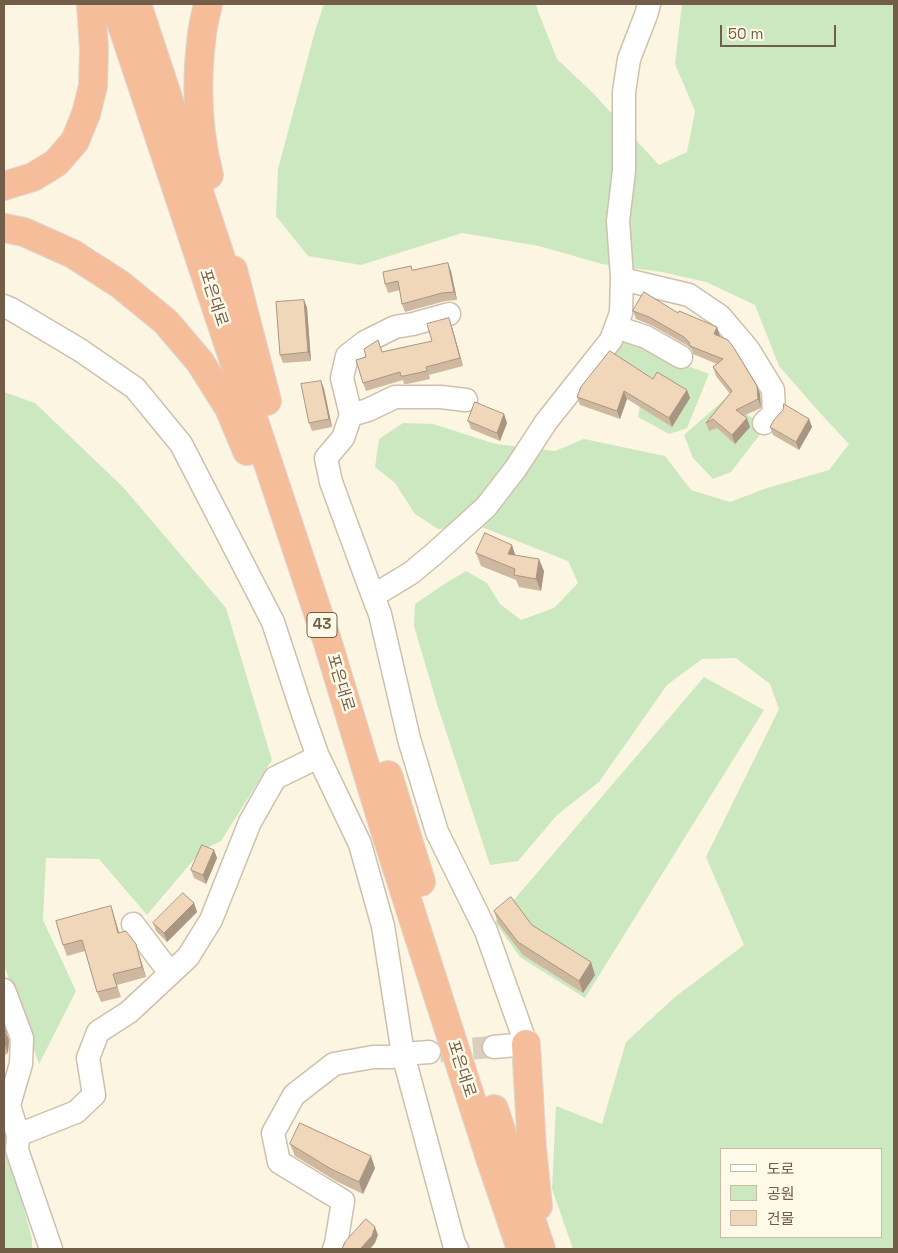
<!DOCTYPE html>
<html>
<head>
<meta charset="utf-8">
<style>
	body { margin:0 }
	#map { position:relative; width:898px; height:1253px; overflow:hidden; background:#fcf5e2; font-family:"Space Grotesk","Noto Sans KR",sans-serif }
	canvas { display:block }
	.frame { position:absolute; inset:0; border:5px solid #725d49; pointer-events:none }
	.legend { position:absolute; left:720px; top:1148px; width:162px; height:90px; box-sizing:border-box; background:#fff9e8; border:1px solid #c7bba8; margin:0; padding:6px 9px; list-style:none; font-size:15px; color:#725d49 }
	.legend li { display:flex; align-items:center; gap:10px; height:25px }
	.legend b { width:25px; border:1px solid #c7bba8 }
	.scale { position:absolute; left:720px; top:25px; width:116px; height:22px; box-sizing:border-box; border:2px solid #725d49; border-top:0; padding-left:6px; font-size:15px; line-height:18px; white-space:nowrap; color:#725d49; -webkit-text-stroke:4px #fff9e8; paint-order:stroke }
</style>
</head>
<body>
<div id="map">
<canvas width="898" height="1253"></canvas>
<div class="frame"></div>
<ul class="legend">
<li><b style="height:6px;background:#fff"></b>도로</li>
<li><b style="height:14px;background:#cce8c1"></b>공원</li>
<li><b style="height:14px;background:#f0d7ba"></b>건물</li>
</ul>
<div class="scale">50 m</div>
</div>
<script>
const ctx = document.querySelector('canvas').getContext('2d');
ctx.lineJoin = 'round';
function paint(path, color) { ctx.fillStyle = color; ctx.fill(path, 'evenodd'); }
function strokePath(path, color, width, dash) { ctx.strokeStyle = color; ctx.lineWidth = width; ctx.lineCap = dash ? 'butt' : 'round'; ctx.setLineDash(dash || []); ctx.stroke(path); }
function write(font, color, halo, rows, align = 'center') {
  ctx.font = font + ' "Space Grotesk","Noto Sans KR",sans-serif'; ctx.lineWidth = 5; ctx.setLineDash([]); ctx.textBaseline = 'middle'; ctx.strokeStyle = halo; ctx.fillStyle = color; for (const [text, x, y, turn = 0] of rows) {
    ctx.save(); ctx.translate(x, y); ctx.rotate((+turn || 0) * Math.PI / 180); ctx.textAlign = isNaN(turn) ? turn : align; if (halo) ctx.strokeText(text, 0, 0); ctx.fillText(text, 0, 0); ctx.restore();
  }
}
paint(new Path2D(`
	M324,4H536L539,14L557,59L592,92L659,165L687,152L695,111L675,64L682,4H894V1249H573L552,1189L556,1106L602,1124L626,1042L675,997L744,945L706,857L779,709L770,684L736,658L702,659L667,685L599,782L557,815L518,861L490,865L437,704L414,626L415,604L443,585L466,571L487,583L500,604L521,620L554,608L578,583L568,561L479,526L438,529L415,514L395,483L375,467L379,439L403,423L433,424L496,444L555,451L584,439L665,456L691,490L730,502L767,488L829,470L849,444L820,413L779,366L755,305L706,282L662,272L602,264L539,246L462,233L361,265L308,256L276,216L278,169L315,31ZM722,1149H882V1237H722Z
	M624,338L664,357L709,374L687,428L669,434L638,417L642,394L607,351Z
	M4,392L35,403L123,487L226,608L272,760L221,841L201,851L147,915L99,859L46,858L43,920L76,991L39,1064L4,965Z
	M726,398L765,428L731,472L713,479L693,458L684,435Z
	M704,677L764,710L585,998L520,957L495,922Z
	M6,1131L20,1195L32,1239V1249H4V1132Z`), '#cce8c1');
strokePath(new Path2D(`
	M440,1051L494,1047`), '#dacfbc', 22, [22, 11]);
const minor = new Path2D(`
	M622,279L689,295L720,316L748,349L773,390L774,413L764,423
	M4,306L11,309L80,350L135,388L181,444L273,622L303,714L317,754L360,844L383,926L403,1054L454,1244L457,1249
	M616,327L646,337L681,357
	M351,415L368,410L395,397H441L466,400
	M373,596L331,482L326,458L343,438L351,415L342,378L347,356L365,342L395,327L413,324L449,314
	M133,924L170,973
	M4,990L22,1038L21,1064L9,1105L18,1135
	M494,1047L526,1044L486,931L437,832L409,739L380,614L373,596L411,573L435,553L486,507L516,468L546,422L611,340L621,313L622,277L618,221L624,171V92L629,59L646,15L649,4
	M51,1249L17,1150L18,1135L76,1112L94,1095L88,1058L98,1032L129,1012L188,957L211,920L250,822L275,778L318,757
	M334,1249L336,1244L343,1201L279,1162L273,1133L294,1095L334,1064L373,1057H391L403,1054L429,1052`);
const highway = new Path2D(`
	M115,4L327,640L385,831L491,1161L521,1249
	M137,4L231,289
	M208,4C206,14 203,24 202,34C196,80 197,129 209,175
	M4,186L33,177L56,163L75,141L86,114L93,86L94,49L91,4
	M4,228L24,232L73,254L121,285L166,322L200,362L229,408L247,451
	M233,270L267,401
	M388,775L421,882
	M526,1044L532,1148L538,1206
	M494,1109L541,1249`);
strokePath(minor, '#cec0ac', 25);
strokePath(highway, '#ddd8d3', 30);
strokePath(minor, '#fff', 22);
strokePath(highway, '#f5bd9a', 28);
paint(new Path2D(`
	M411,266L412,270L451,271L457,300L445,301L405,312L402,304L400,290L388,293L385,284Z
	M304,300L307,308L311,361L283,363L280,355Z
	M633,311L678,313L717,327L720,336L719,337L757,386L760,394L761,408L743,416L750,427L735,444L717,428L709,431L706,423L730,394L716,376L713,367L717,364L693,354L692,350L688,346L653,326L636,319Z
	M452,327L463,366L429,375L430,379L407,384H404L403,380L366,391L363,383L382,352L432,341Z
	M653,379L687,390L690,398L672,427L627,399L620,419L580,405L577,397Z
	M321,381L324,389L332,427L312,431L309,423Z
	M504,414L507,423L500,441L471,429L468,421Z
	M809,419L812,427L799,450L773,435L770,427Z
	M476,553L515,555L544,571L541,591L519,587L516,580L481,566Z
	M214,850L217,858L206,884L194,878L191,870Z
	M194,903L197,912L167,942L156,931L153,923Z
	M111,906L119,932L136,944L139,954L146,977L117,985L121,997L101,1002L97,992L85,951L67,956L63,945Z
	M494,911L595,975L583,993L523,955L498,923Z
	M4,1027L9,1040L8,1053L4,1056Z
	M290,1144L375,1168L363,1194L336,1181L295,1156Z`), '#ceb9a0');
paint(new Path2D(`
	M448,263L451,271L457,300L454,292Z
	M304,300L307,308L311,361L308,352Z
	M449,318L452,327L463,366L460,358Z
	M717,327L720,336L717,343L714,334Z
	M321,381L324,389L332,427L329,419Z
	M757,386L760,394L761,408L758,399Z
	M687,390L690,398L672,427L669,418Z
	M624,391L627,399L620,419L617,411Z
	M504,414L507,423L500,441L497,433Z
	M747,418L750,427L735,444L732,435Z
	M809,419L812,427L799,450L796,442Z
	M512,545L516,557L508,554Z
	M539,559L544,571L541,591L536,579Z
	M214,850L217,858L206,884L203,875Z
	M194,903L197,912L167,942L164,933Z
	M111,906L114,916L122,943L118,933Z
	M136,944L139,954L146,977L142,967Z
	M591,962L595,975L583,993L579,981Z
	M6,1032L9,1040L8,1053L5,1045Z
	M371,1156L375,1168L363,1194L359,1182Z
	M375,1227L378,1235L375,1243L370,1249H362L361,1248Z`), '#a89682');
const building = new Path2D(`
	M448,263L454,292L442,293L402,304L398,281L385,284L383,272L411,266L412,270Z
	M644,292L678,313L679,311L715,326L717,327L714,334L728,340L734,348L757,386L758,399L736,410L747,418L732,435L713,419L706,423L732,391L713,367L723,359L690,346L689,342L684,337L649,317L633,311Z
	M304,300L308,352L280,355L276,302Z
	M449,318L460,358L426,367L427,371L404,376H401L400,372L363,383L356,360L366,357L364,349L378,340L382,352L432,341L427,324Z
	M610,351L653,379L657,372L687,390L669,418L624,391L617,411L577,397L581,387Z
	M321,381L329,419L309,423L301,384Z
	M475,402L504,414L497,433L468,421Z
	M784,404L809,419L796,442L770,427L774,420L783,410Z
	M485,533L512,545L508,554L539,559L536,579L514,575L515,569L476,553Z
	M202,845L214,850L203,875L191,870Z
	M183,893L194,903L164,933L153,923Z
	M511,897L532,925L591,962L579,981L518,942L494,911Z
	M111,906L118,933L126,931L136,944L142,967L113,974L117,987L97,992L82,940L63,945L56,921Z
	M4,1027L6,1032L5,1045L4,1046Z
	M300,1123L371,1156L359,1182L331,1169L290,1144Z
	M366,1219L375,1227L372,1236L361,1248L365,1249H341L343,1247L345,1242Z`);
paint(building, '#f0d7ba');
strokePath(building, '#a89682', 1);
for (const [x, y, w] of [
	[322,625,30]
]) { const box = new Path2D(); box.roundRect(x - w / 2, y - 12.5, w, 25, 4); ctx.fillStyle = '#fff9e8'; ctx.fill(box); strokePath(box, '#725d49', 1); }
write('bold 15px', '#725d49', null, [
	["43",322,625]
]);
write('16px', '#725d49', '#fff9e8', [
	["포은대로",213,298,72],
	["포은대로",340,683,73],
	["포은대로",461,1069,72]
]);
</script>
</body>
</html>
